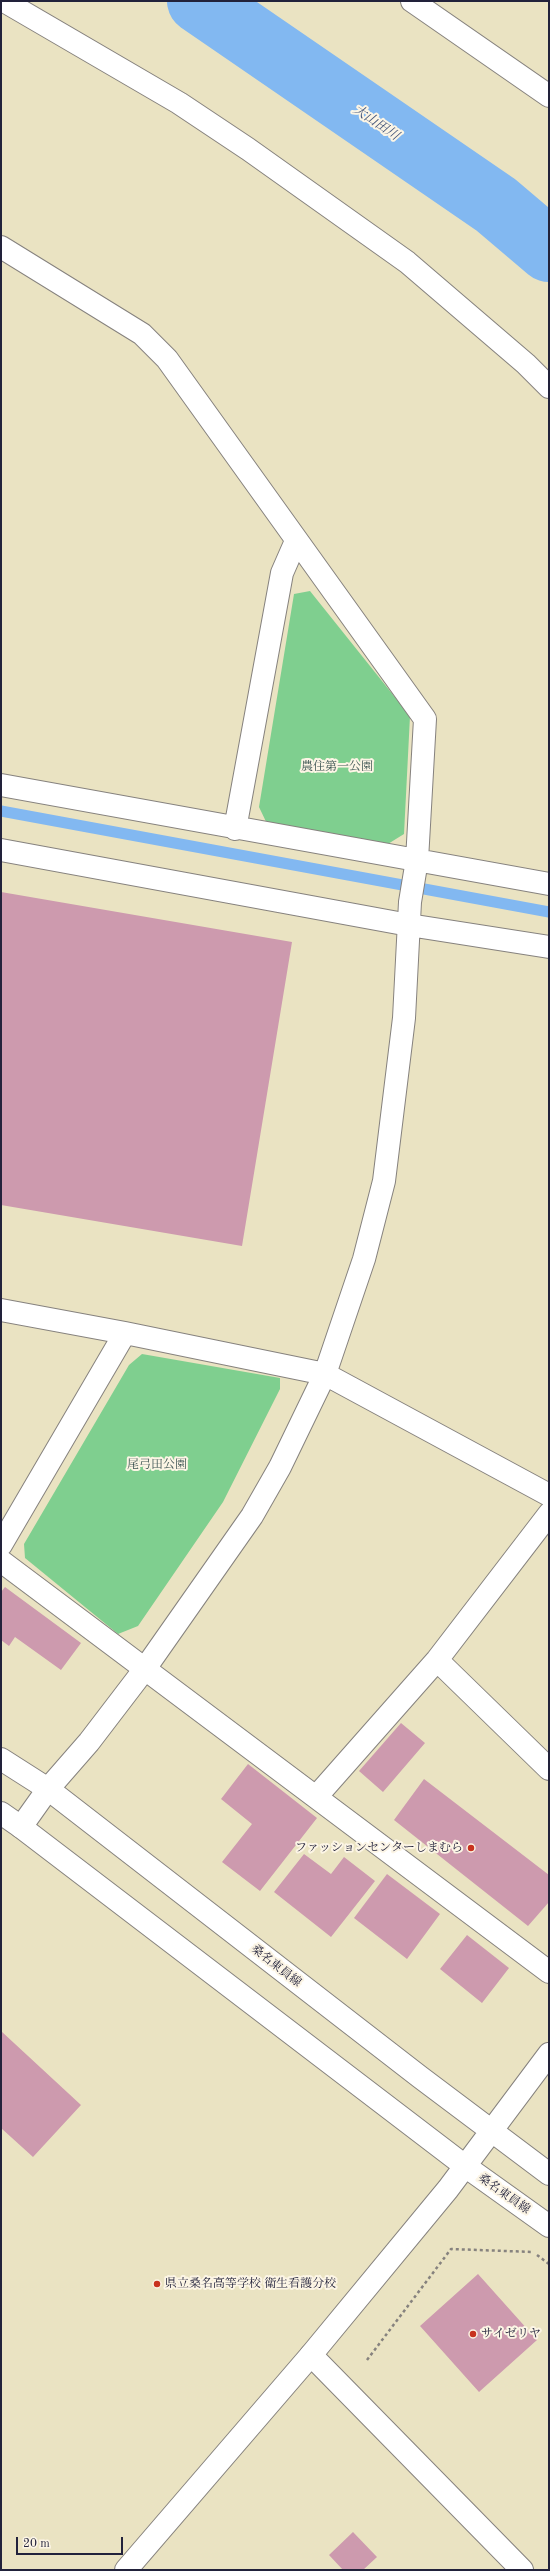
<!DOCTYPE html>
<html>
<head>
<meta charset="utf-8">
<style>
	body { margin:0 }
	#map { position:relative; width:550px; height:2571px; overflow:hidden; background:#eae3c2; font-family:"Old Standard TT",serif }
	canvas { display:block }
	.frame { position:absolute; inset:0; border:2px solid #22223b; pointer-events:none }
	.scale { position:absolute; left:16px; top:2537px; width:107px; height:18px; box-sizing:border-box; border:2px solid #22223b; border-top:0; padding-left:5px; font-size:12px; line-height:14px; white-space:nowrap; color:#22223b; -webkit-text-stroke:3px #fcf5e5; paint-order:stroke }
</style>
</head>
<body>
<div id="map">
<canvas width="550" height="2571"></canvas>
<div class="frame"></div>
<div class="scale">20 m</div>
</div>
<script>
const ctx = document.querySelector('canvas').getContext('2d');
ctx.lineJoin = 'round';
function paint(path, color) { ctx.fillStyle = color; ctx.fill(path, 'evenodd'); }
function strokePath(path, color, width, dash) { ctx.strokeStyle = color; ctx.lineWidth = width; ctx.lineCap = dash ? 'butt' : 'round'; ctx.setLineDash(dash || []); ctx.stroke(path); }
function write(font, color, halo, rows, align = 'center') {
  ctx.font = font + ' "Old Standard TT","Noto Serif JP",serif'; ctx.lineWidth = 4; ctx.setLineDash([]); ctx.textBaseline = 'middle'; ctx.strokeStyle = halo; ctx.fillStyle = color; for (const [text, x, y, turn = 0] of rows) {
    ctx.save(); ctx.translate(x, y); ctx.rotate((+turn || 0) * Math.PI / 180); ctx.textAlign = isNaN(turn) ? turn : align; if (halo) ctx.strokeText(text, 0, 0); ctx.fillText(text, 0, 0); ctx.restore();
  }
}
paint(new Path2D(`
	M310,591L410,716L404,834L383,847L270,830L259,807L294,594Z
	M142,1354L280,1378V1389L223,1502L138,1626L118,1634L25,1558L24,1544L129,1365Z`), '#7fcf8f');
strokePath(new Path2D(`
	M1,811L549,912`), '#82b8f1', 11);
strokePath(new Path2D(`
	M199,1L496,205L549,250`), '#82b8f1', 64);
paint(new Path2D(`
	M1,892L292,942L242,1246L1,1205Z
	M5,1587L81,1643L61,1670L15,1637L9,1646L1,1640V1592Z
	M401,1723L425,1743L383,1792L359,1771Z
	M248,1764L317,1818L260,1891L222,1862L252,1824L221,1799Z
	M424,1779L549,1875V1902L528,1926L394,1820Z
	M304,1854L331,1874L344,1857L375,1881L331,1937L274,1892Z
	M387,1874L440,1914L407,1959L354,1918Z
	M467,1935L509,1968L482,2003L440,1969Z
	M1,2031L81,2105L33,2157L1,2128Z
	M478,2274L537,2340L479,2392L420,2326Z
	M353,2532L377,2557L363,2570H343L329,2555Z`), '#cd9aae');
const street = new Path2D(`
	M4,1L179,103L248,149L407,262L526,364L549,387
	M412,1L549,96
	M1,247L142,334L167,359L425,719L417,860L410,902L404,1018L384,1181L364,1259L325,1374L280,1467L252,1516L144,1670L89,1742L48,1789L21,1827
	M1,785L549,884
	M235,829L282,573L296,541
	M1,850L409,925L549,947
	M1,1310L125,1333L325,1374L549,1495
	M1,1545L125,1333
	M1,1561L549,1972
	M437,1660L549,1769
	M316,1797L437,1660L549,1514
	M311,2355L522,2570`);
const secondary = new Path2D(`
	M1,1759L48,1789L420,2077L549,2174
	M1,1813L21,1827L465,2166L549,2226
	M126,2570L311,2355L448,2189L549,2054`);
strokePath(street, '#86827e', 24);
strokePath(secondary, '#86827e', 24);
strokePath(new Path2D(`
	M537,2255L549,2264
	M367,2360L451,2249L533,2252`), '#86827e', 2.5, [3, 3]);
strokePath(street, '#fff', 22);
strokePath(secondary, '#fff', 22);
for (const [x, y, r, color] of [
	[471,1848,4,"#c8321e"],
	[157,2284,4,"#c8321e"],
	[473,2334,4,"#c8321e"]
]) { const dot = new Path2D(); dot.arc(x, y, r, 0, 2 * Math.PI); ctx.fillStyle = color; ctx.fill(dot); strokePath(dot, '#fcf5e5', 1.5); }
write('12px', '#3e5654', '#fcf5e5', [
	["農住第一公園",337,767],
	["尾弓田公園",157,1465]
]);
write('12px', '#22223b', '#fcf5e5', [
	["ファッションセンターしまむら",463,1848,"right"],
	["県立桑名高等学校 衛生看護分校",165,2284],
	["サイゼリヤ",481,2334]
], 'left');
write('12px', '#22223b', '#fcf5e5', [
	["桑名東員線",276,1966,38],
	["桑名東員線",504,2194,35]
]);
write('italic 13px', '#44567b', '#fcf5e5', [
	["大山田川",376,123,34]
]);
</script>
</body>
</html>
